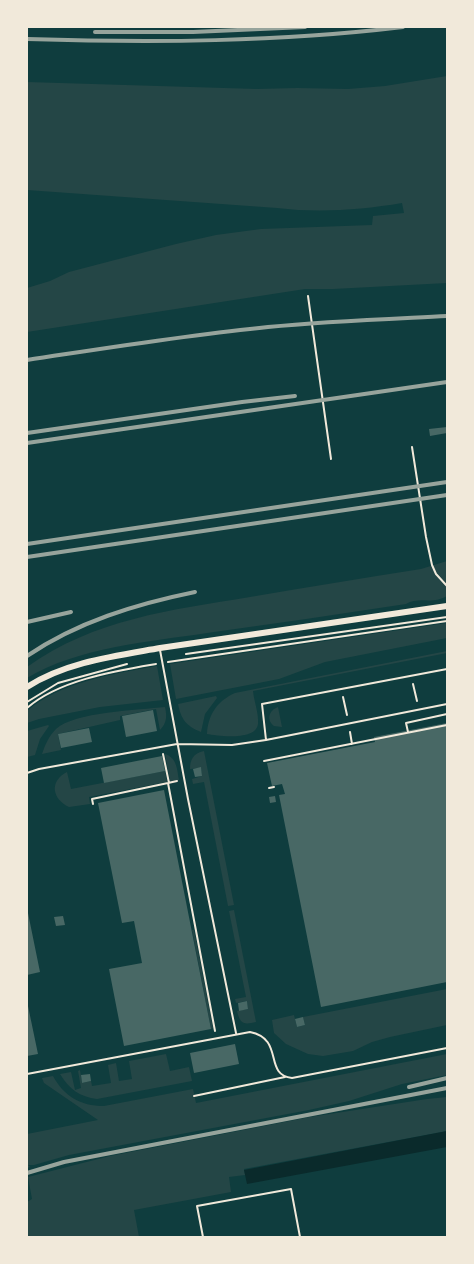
<!DOCTYPE html>
<html>
<head>
<meta charset="utf-8">
<style>
	body { margin:0 }
	#map { position:relative; width:474px; height:1264px; overflow:hidden; background:#0f3d3e; font-family:Cabin,sans-serif }
	canvas { display:block }
	.frame { position:absolute; inset:0; border:28px solid #f1e9da; pointer-events:none }
</style>
</head>
<body>
<div id="map">
<canvas width="474" height="1264"></canvas>
<div class="frame"></div>
</div>
<script>
const ctx = document.querySelector('canvas').getContext('2d');
ctx.lineJoin = 'round';
function paint(path, color) { ctx.fillStyle = color; ctx.fill(path, 'evenodd'); }
function strokePath(path, color, width, dash) { ctx.strokeStyle = color; ctx.lineWidth = width; ctx.lineCap = dash ? 'butt' : 'round'; ctx.setLineDash(dash || []); ctx.stroke(path); }
paint(new Path2D(`
	M447,76V283L333,289H305L27,332V288L50,281L69,272L176,244L216,235L261,229L372,225L373,216L404,213L402,203C361,210 318,213 277,208L27,190V82L257,89L297,88L348,89L385,86Z
	M447,561V596C432,605 419,596 406,604C339,614 273,624 207,633C148,642 79,647 27,678V667C94,619 171,610 250,597C307,587 364,578 421,569Z
	M447,623V638L325,662L279,679L176,699L170,664Z
	M447,651V653L253,691C254,701 259,714 258,724C256,741 218,736 207,734C208,715 217,701 235,693Z
	M157,666L163,700L100,707L39,719L27,723V711C61,682 113,674 157,666Z
	M216,696L217,698L205,714L201,732C186,726 181,719 178,704Z
	M165,707C167,716 167,723 160,730L156,709L120,716V720L58,734L61,750L42,754C45,745 49,736 56,729C74,712 139,710 165,707Z
	M278,707L282,727L274,726C266,720 269,710 278,707Z
	M48,725L49,726L40,739L35,755L27,757V731Z
	M204,751L234,905L228,906L204,782L193,784L192,779L202,776L201,768L190,769C190,760 193,753 204,751Z
	M165,754C177,758 177,769 179,780L170,781Z
	M165,771L167,782L89,797L90,804L69,807C52,799 49,781 67,772L71,789Z
	M234,910L256,1022C244,1025 240,1024 237,1011L248,1009L247,1001L236,1003L235,999L246,997L229,911Z
	M192,930H194L213,1028L211,1029Z
	M447,989V1025L390,1037L372,1042L353,1051L323,1056L308,1054L286,1044L274,1033L272,1020L294,1015L297,1027L305,1025L303,1017Z
	M166,1054L170,1071L189,1067L192,1081L97,1099C80,1097 69,1089 60,1074L71,1072L75,1090L81,1088L78,1071L80,1070L82,1083L91,1081L92,1086L111,1083L108,1065L116,1063L119,1081L132,1079L129,1061Z
	M447,1054V1075L402,1084L349,1101L309,1110L69,1155L34,1165H28L30,1167L27,1168V1134L98,1120L44,1083L42,1078L53,1076C64,1096 80,1106 104,1106L193,1089L196,1103Z
	M447,1097V1131L244,1169L245,1175L229,1177L231,1192L134,1210L139,1237H27V1202L32,1199L28,1177L110,1156L310,1117L427,1099Z`), '#244646');
paint(new Path2D(`
	M447,1131V1147L247,1184L244,1170Z`), '#0a2a2b');
paint(new Path2D(`
	M447,427V433L430,436L429,429Z
	M153,710L157,731L126,737L122,716Z
	M447,723V982L321,1007L279,795L285,794L282,784L272,786L267,763L375,742L374,737Z
	M89,728L92,742L61,748L58,734Z
	M162,756L165,771L104,783L101,768Z
	M201,767L202,776L195,777L193,769Z
	M164,790L211,1029L124,1046L109,969L142,963L134,921L122,923L98,803Z
	M275,796L276,802L270,803L269,797Z
	M27,913H28L40,972L27,975Z
	M63,916L65,925L56,926L54,917Z
	M247,1001L248,1009L239,1011L238,1003Z
	M27,1006H28L38,1054L27,1056Z
	M303,1017L305,1025L297,1027L295,1019Z
	M235,1044L239,1064L194,1073L190,1053Z
	M90,1074L91,1081L82,1083L81,1075Z`), '#486865');
strokePath(new Path2D(`
	M308,296L331,459
	M412,447L426,537L432,565L436,574L447,586
	M186,654L447,617
	M168,662L447,621
	M413,684L417,701
	M343,697L347,715
	M27,702L58,683L127,664
	M27,708C59,680 115,671 156,664
	M350,732L352,744
	M408,732L406,723L447,714
	M163,754L169,783
	M264,761L447,725
	M177,781L168,783L215,1031
	M269,788L274,787
	M93,804L92,799L168,783`), '#f1e9da', 2);
strokePath(new Path2D(`
	M160,650L188,799L236,1033
	M266,740L447,704
	M27,773L39,769L177,744L232,745L266,740L262,704L447,669
	M27,1074L250,1032C285,1039 263,1075 292,1078L447,1048
	M194,1096L285,1077
	M203,1237L197,1206L291,1189L300,1237`), '#f1e9da', 2);
strokePath(new Path2D(`
	M27,687C66,662 115,656 160,648L447,606`), '#f1e9da', 6);
strokePath(new Path2D(`
	M95,32H193L305,27
	M27,39C153,43 278,42 403,27
	M27,360C107,348 187,335 268,327C328,321 387,319 447,316
	M27,433L242,402L295,396
	M27,443L447,382
	M27,544L447,482
	M27,557L447,495
	M27,622L71,612
	M27,656C77,622 136,604 195,592
	M409,1087L447,1078
	M27,1173L64,1162L447,1088`), '#97a49c', 4);
</script>
</body>
</html>
